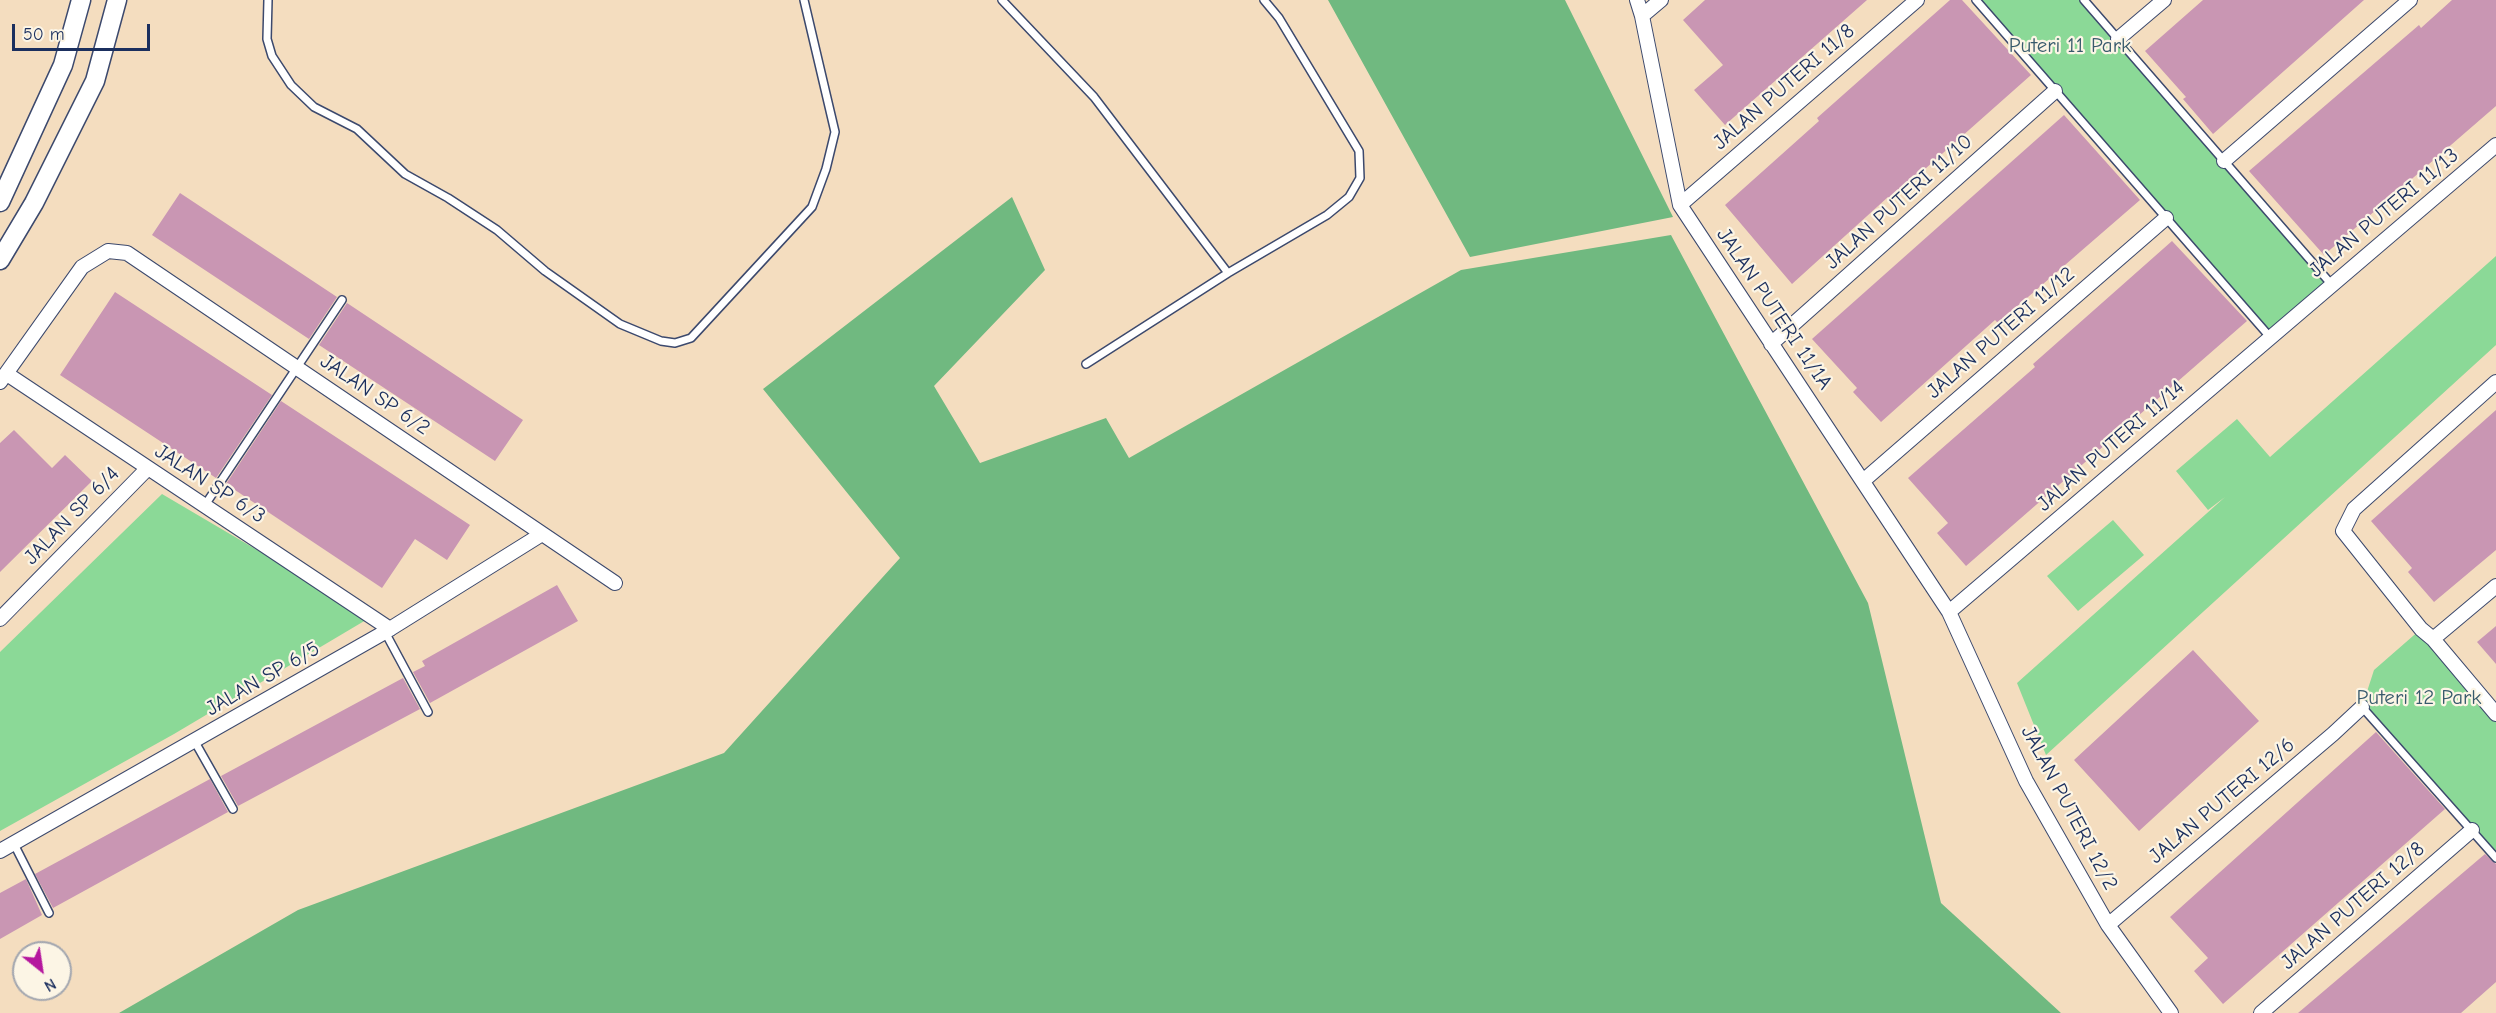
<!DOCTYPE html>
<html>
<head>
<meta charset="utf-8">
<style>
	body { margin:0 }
	#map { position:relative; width:2496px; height:1013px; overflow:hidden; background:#f4ddbf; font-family:"Comic Neue",sans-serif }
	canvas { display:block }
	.north { position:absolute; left:12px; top:941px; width:60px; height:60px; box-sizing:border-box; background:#fcf5e5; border:2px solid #a2a6af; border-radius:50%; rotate:150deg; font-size:16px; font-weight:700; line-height:24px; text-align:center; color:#1b2f5e }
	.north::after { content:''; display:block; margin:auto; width:21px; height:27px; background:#b5179e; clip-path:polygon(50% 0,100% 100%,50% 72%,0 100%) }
	.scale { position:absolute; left:12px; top:24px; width:138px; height:27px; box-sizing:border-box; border:3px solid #1b2f5e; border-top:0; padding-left:8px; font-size:18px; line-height:21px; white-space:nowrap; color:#1b2f5e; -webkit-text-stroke:4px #fcf5e5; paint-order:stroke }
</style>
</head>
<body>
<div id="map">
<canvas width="2496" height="1013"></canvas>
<div class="north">N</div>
<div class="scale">50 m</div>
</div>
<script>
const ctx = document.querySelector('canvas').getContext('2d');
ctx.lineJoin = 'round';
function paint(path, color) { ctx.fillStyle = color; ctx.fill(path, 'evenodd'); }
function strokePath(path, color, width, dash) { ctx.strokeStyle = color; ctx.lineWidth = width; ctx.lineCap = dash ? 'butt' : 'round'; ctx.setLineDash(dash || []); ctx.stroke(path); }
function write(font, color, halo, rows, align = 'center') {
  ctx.font = font + ' "Comic Neue",sans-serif'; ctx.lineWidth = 4.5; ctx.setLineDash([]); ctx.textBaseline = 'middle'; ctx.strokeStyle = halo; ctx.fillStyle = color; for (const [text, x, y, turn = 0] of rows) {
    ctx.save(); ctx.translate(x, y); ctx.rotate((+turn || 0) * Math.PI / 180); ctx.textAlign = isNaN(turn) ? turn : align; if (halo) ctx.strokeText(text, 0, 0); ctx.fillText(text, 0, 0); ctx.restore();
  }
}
paint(new Path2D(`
	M1976,0H2084L2332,285L2270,337Z
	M2496,256V345L2046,755L2017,683L2225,497L2208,510L2176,471L2237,419L2270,457Z
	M162,494L371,617L174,734L0,831V652Z
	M2113,520L2144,555L2078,611L2047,576Z
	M2421,629L2496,714V858L2362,707L2374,670Z`), '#8bd997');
paint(new Path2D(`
	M1328,0H1565L1673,217L1470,257Z
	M1012,197L1045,270L934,386L980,463L1106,418L1129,458L1461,270L1671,235L1868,603L1941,903L2061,1013H119L298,910L724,753L900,558L763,389Z`), '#70b980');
paint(new Path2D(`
	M1705,0H1867L1725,125L1694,90L1723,65L1683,20Z
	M1950,0H1962L2031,75L1890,200L1888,197L1792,284L1725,205L1819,121L1817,118Z
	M2203,0H2364L2213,134L2183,99L2186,97L2145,51Z
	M2452,0H2496V106L2324,255L2249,171L2419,25L2421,28Z
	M2064,115L2140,200L1998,323L1995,320L1881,422L1853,392L1857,388L1812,339Z
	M180,193L337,297L309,339L152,235Z
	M2172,241L2247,321L1966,566L1937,533L1948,523L1908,478L2035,367L2033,364Z
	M115,292L272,395L216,478L60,375Z
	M347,303L523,420L495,461L319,345Z
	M281,401L470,525L447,560L415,539L382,588L226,484Z
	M2496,410V550L2434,602L2408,572L2412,568L2371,521Z
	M14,430L52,468L65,455L92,481L0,572V443Z
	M557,585L578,621L430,703L413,672L425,666L422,661Z
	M2496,626V664L2477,642Z
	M2193,650L2259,721L2139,831L2074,760Z
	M403,678L420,709L238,806L221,776Z
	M2376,732L2445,809L2223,1004L2194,971L2208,958L2170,917Z
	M210,779L228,812L53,908L35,874Z
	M2485,854L2496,864V982L2461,1013H2298Z
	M26,879L42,915L0,939V893Z`), '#c996b3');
const service = new Path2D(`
	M268,0L267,39L272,56L291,85L314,107L357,129L405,174L448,198L497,230L545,271L620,324L661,341L675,343L691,338L812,207L826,169L835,132L804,0
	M1002,0L1094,97L1228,273
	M1976,0L2270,337
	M2084,0L2332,285
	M1086,364L1228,273L1327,215L1349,197L1360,178L1359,151L1279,18L1264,0
	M205,505L342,300
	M385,632L428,712
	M2362,707L2496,858
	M195,742L233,809
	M14,844L49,913`);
const minor = new Path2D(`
	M1637,0L1642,16L1680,205L1949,612L2026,781L2108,925L2171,1013
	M1642,16L1661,0
	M2118,39L2164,0
	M2224,161L2410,0
	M1680,205L1917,0
	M1771,344L2055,91
	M7,374L390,629
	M0,382L82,267L108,251L127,253L615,583
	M2496,382L2354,509L2343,531L2421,629L2433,639L2496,714
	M1863,481L2166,218
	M1949,612L2496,145
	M0,619L148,468
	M2433,639L2496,586
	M0,851L385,632L542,534
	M2108,925L2333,734L2362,707
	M2261,1013L2472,830`);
const tertiary = new Path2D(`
	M0,202L63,65L81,0
	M0,260L34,203L95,81L117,0`);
strokePath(service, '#3c496d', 10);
strokePath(minor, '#3c496d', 16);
strokePath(tertiary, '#3c496d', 21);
strokePath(service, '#fff', 7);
strokePath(minor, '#fff', 14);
strokePath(tertiary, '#fff', 18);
write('21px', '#375a6c', '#fcf5e5', [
	["Puteri 11 Park",2070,46],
	["Puteri 12 Park",2419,698]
]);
write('21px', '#1b2f5e', '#fcf5e5', [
	["JALAN PUTERI 11/8",1784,87,-41],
	["JALAN PUTERI 11/10",1899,202,-42],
	["JALAN PUTERI 11/13",2384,213,-40],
	["JALAN PUTERI 11/1A",1774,309,56],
	["JALAN PUTERI 11/12",2001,333,-41],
	["JALAN SP 6/2",375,395,34],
	["JALAN PUTERI 11/14",2111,446,-41],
	["JALAN SP 6/3",210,484,33],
	["JALAN SP 6/4",72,516,-46],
	["JALAN SP 6/5",263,679,-30],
	["JALAN PUTERI 12/6",2222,801,-40],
	["JALAN PUTERI 12/2",2069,808,62],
	["JALAN PUTERI 12/8",2353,906,-41]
]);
</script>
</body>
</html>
